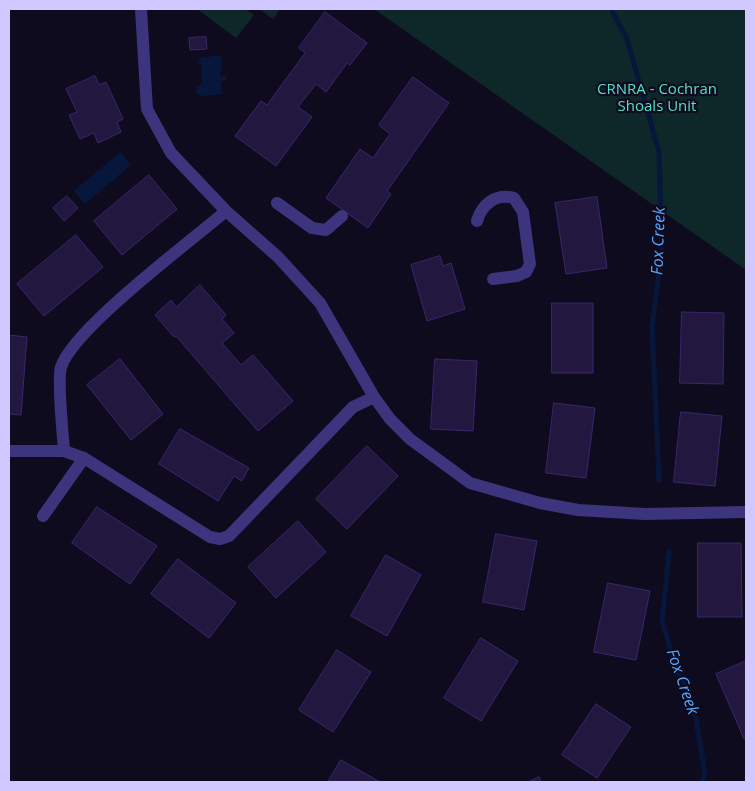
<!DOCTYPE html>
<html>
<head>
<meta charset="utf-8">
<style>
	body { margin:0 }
	#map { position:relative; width:755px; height:791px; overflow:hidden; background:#0f0b1e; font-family:"Open Sans",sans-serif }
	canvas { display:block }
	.frame { position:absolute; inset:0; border:10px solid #d1c8ff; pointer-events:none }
</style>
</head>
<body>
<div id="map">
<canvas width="755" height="791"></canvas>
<div class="frame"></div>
</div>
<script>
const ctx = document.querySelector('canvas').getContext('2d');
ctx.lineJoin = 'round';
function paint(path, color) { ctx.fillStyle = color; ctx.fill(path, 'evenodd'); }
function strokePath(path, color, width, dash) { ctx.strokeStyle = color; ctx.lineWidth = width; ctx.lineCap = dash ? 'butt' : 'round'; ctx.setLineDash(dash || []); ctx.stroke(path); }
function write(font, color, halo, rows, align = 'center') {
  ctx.font = font + ' "Open Sans",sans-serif'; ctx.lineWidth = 4.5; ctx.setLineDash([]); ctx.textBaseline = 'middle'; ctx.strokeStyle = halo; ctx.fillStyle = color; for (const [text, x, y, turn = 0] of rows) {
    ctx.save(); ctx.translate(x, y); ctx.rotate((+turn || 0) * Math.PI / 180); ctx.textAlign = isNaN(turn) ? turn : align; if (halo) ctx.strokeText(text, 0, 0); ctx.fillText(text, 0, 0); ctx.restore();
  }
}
paint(new Path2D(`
	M197,9H245L254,15L236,38Z
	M259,9H280L273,19Z
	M374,9H746V270Z`), '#0e2728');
paint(new Path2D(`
	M217,55L222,58L220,76L226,75V80L221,82L222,94L204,96L197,94L196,87L202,83L201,65L198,62L203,56L205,58Z
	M120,152L131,165L85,204L74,191Z`), '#07173b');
strokePath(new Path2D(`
	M611,9L627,39L659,152L662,250L652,326L659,480
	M669,552L662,620L675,666L694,707L705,774L702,782`), '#07173b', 5);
const building = new Path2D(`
	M325,12L367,43L350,65L347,63L326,92L316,84L298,107L312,117L276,166L235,136L261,101L267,105L305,53L299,48Z
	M206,37L207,49L190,50L189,38Z
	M95,76L99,85L106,82L123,119L117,122L121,132L98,143L94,133L80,139L69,115L77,112L66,89Z
	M413,77L449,103L387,191L391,194L368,228L326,198L360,149L373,158L390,134L379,125Z
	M149,175L177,209L122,255L94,221Z
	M67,196L78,208L64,221L53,208Z
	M597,197L607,268L566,274L555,203Z
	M76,235L103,267L44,316L17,284Z
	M440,256L443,266L451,263L465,309L427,321L411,265Z
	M200,285L226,315L222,319L234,333L222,343L241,365L253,355L293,401L258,431L176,336L174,337L155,315L171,300L176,307Z
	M552,303H593V373H552Z
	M682,312L724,313L723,384L680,383Z
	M9,335L27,337L21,415L9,414Z
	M120,359L163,414L131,440L87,385Z
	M435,359L477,361L473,431L431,429Z
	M554,403L595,408L586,478L546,473Z
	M681,412L722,416L715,486L674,482Z
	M180,429L249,468L242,481L234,476L218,501L159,464Z
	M367,446L398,476L347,529L316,499Z
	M97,507L157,546L130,584L72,543Z
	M298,521L326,552L276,598L248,567Z
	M496,534L537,541L524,610L483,602Z
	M698,543H741L742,617H698Z
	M386,555L421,575L387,636L351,616Z
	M178,559L236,603L209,638L151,594Z
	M608,583L650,591L636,660L594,652Z
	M481,638L518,661L481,721L444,698Z
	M337,650L371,672L333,732L299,710Z
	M746,661V738L744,739L716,674Z
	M596,704L631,727L597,778L562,755Z
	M341,760L380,782H328Z
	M539,777L541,782H529Z`);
paint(building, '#21173f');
strokePath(building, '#39286c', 1);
strokePath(new Path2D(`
	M141,9L147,109L171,153L226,211L278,257L320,303L374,397L390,419L410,439L470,483L540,503L578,510L645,514L746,512
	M277,203L312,228L326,230L342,216
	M226,211C190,242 74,328 61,367C57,380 63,435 64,451L84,458L210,537L220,539L229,536L353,407L374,397
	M477,221C482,204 496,193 514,198L523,212L530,264L526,272L517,276L493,279
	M9,451H64
	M43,516L84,458`), '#3c357e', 12);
write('15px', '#52e1c5', '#0f0b1e', [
	["CRNRA - Cochran",657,90],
	["Shoals Unit",657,107]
]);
write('italic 16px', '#56a7ff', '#0f0b1e', [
	["Fox Creek",659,241,-88],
	["Fox Creek",682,682,71]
]);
</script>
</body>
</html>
